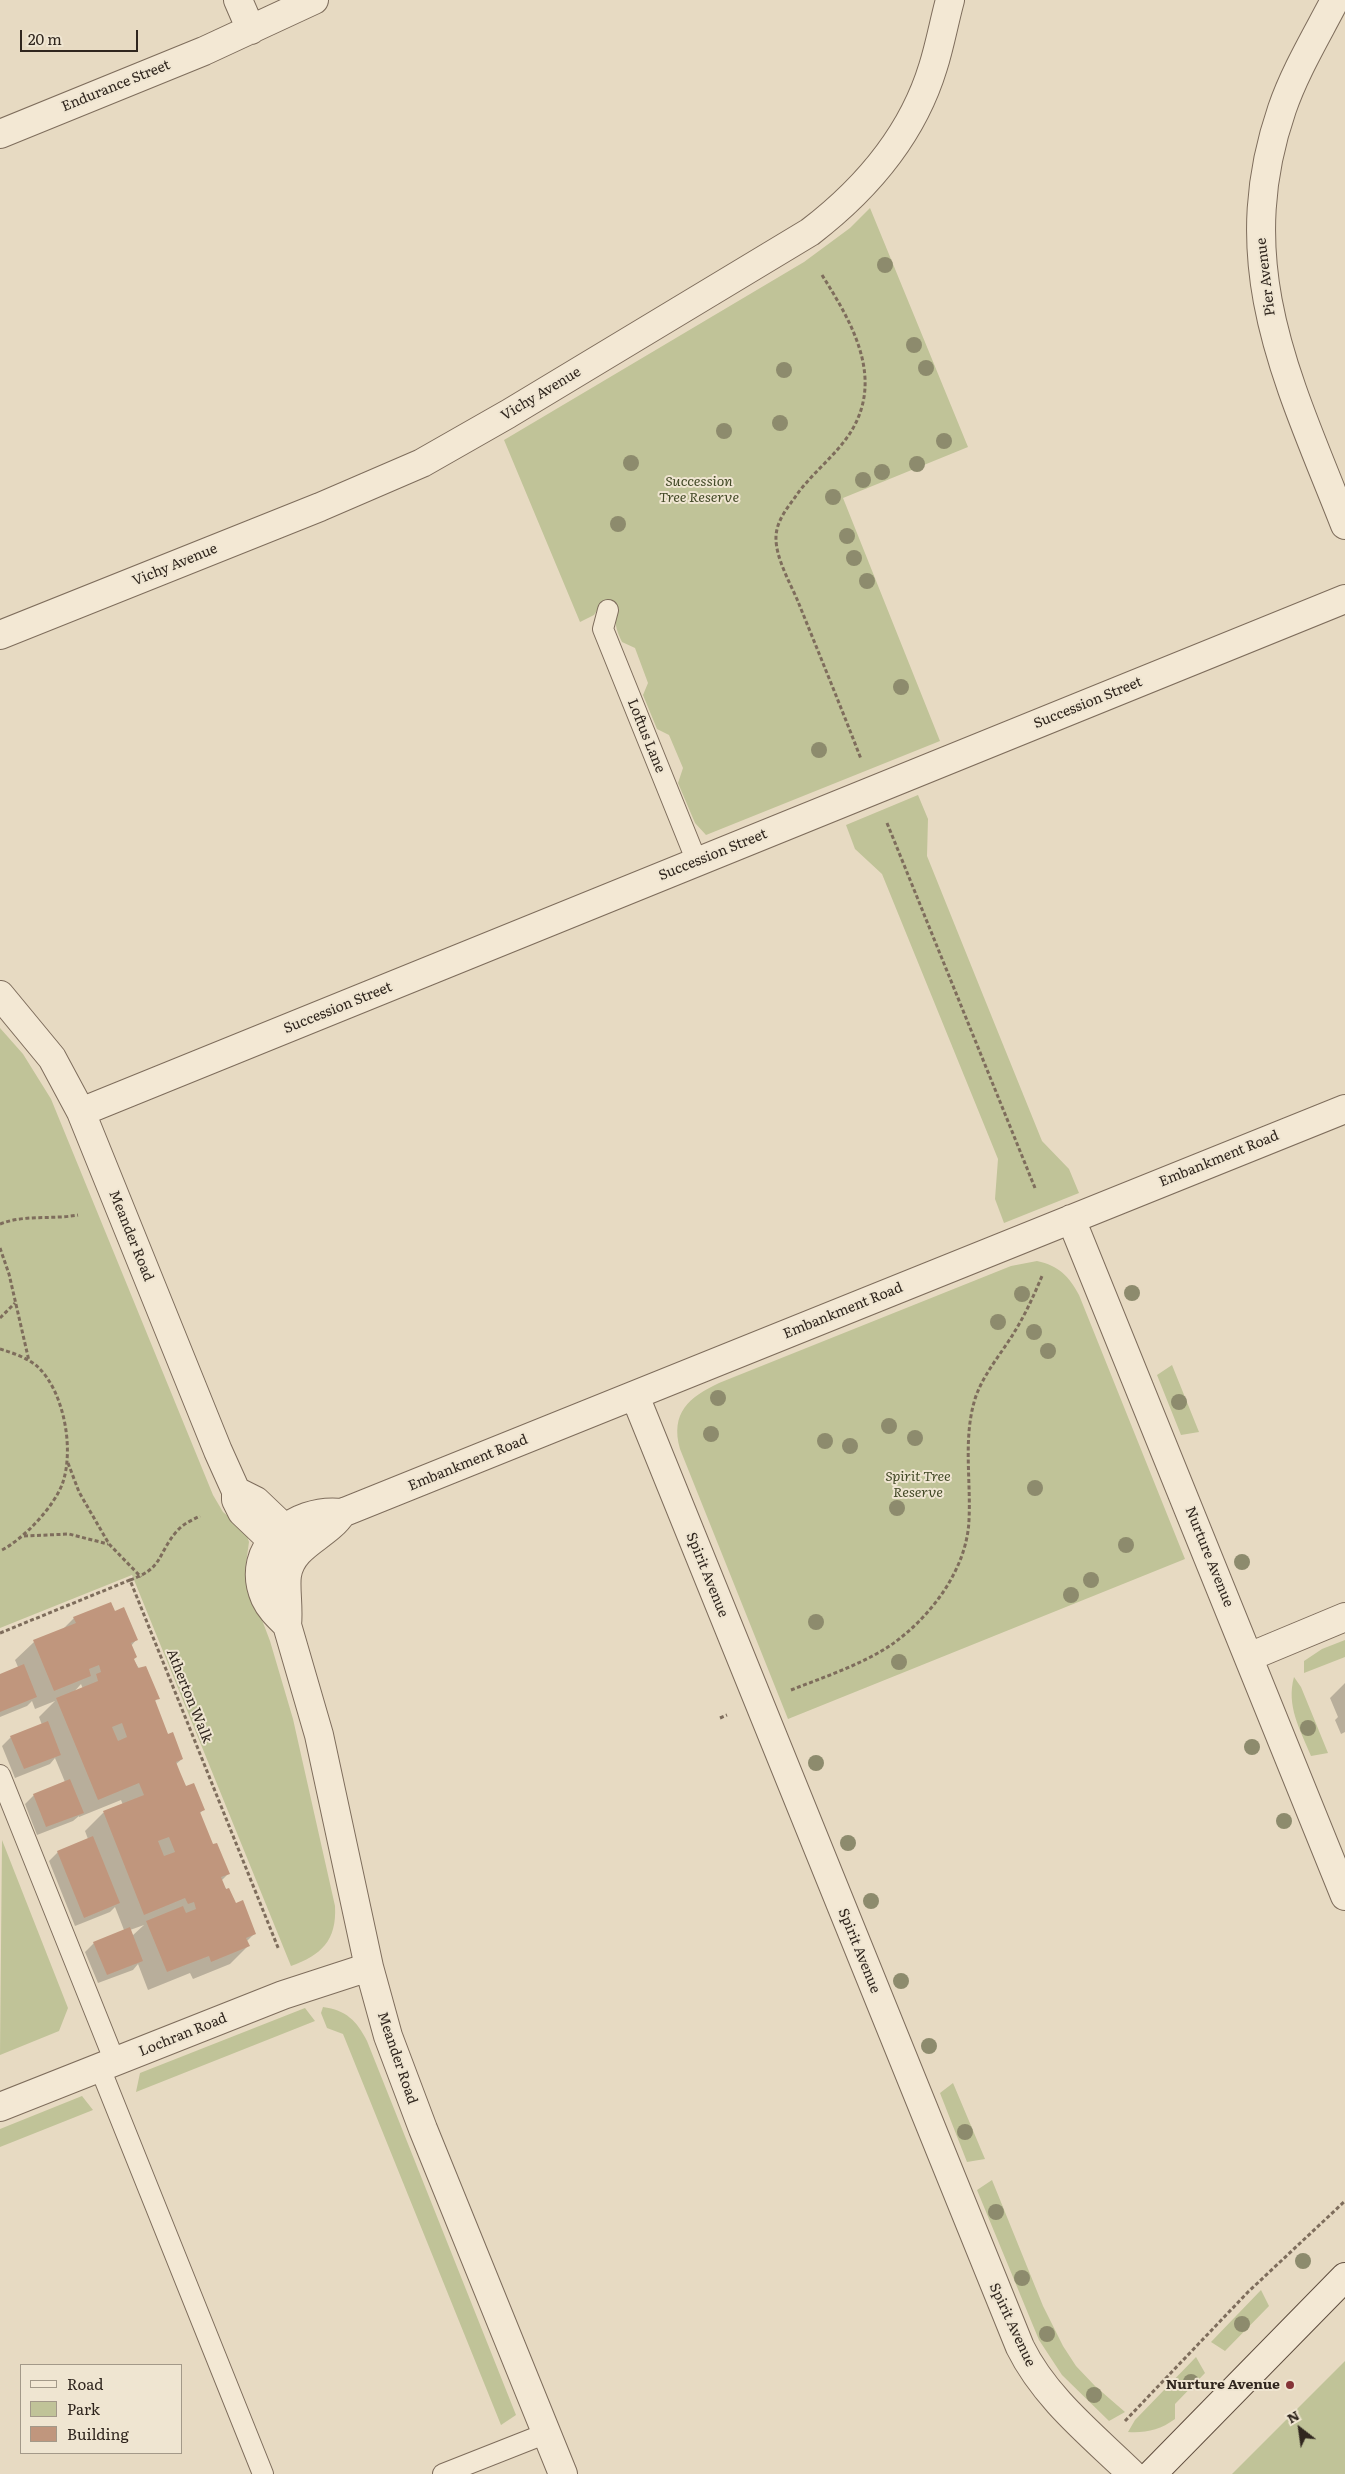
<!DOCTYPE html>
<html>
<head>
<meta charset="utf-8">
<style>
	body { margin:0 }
	#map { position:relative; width:1345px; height:2474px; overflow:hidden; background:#e7dac2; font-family:Literata,serif }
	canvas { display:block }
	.legend { position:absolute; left:20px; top:2364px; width:162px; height:90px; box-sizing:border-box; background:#efe5d1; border:1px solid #a39989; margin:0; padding:6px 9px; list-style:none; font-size:15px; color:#30261e }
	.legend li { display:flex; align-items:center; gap:10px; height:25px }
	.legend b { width:25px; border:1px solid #a39989 }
	.north { position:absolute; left:1275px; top:2404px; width:50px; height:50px; -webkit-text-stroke:4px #efe5d1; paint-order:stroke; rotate:330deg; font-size:14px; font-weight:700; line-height:20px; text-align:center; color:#30261e }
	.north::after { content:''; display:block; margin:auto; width:18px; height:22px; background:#30261e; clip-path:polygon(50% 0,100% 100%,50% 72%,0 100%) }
	.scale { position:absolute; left:20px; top:30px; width:118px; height:22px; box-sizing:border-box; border:2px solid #30261e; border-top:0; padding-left:6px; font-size:15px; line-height:18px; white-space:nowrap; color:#30261e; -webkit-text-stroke:4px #efe5d1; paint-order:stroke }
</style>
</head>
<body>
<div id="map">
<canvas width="1345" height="2474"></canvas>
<ul class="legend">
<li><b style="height:6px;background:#f3e8d4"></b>Road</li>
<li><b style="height:14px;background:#c0c398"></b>Park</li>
<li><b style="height:14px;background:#c0967d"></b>Building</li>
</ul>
<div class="north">N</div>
<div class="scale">20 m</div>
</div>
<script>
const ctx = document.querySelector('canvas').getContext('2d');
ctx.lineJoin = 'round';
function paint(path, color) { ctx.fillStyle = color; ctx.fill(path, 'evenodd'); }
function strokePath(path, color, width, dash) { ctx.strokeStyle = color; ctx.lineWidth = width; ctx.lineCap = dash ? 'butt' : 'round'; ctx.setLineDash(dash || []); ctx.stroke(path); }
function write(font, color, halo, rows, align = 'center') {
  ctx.font = font + ' Literata,serif'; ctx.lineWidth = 4; ctx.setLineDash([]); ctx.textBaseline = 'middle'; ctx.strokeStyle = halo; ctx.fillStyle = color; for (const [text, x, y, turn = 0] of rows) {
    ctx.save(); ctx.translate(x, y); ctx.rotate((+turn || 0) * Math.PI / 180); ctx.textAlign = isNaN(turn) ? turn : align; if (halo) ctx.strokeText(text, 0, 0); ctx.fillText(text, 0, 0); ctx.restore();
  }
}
paint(new Path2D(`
	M870,208L968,447L843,498L940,741L706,835L695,823L678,783L683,768L669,735L657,729L643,695L648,683L635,648L622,642C616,629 613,622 619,608L603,601L594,615L580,622L504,440L804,262L850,228Z
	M918,795L928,819L927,856L985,1000L1042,1141L1069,1169L1079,1193L1004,1223L995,1199L998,1159L882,874L855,849L846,825Z
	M0,1028L23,1054L51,1099L213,1495L223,1512L240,1526L247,1536L249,1542L245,1571L248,1583L270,1641L293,1719L335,1906C337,1941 321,1955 291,1966L132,1575L0,1628Z
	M1037,1261C1059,1266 1069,1276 1079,1295L1185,1559L788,1719L680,1449C670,1413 689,1397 719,1383L1011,1266Z
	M1172,1365L1199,1432L1181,1435L1157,1375Z
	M1345,1640V1657L1304,1673V1661L1322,1649Z
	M1294,1677L1301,1687L1328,1753L1311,1756C1300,1729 1286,1706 1294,1677Z
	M2,1840L68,2008L59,2031L0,2055Z
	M323,2007C346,2010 357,2021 367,2041L516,2415L501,2425L343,2034L327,2028L321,2013Z
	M305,2008L315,2021L136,2092L140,2073Z
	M953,2083L985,2159L967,2162L940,2093Z
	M82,2096L93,2110L0,2147V2129Z
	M992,2180L1043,2306L1063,2346L1076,2366L1095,2386L1125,2412L1109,2421L1062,2375L1039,2340L977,2190Z
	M1261,2290L1269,2306L1225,2351L1211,2342Z
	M1196,2357L1205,2373L1175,2404V2419C1160,2430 1146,2433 1128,2432L1135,2420Z
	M1345,2361V2474H1232Z`), '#c0c398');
paint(new Path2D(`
	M111,1603L115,1613L136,1640L131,1646L133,1659L158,1698L154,1702L168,1735L182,1759L175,1765L186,1787L203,1810L199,1814L212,1846L228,1874L221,1881L254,1934L246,1942L248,1946L230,1964L193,1979L190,1973L148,1990L138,1964L133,1970L98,1983L85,1952L94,1943L124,1930L115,1907L110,1912L75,1926L49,1861L58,1852L88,1839L85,1831L103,1813L123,1805L121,1800L79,1817V1816L73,1821L37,1835L25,1804L34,1795L65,1782L55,1758L50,1764L15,1778L2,1746L11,1737L42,1725L39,1717L55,1701L35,1709L32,1701L27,1706L0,1717V1675L18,1667L15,1660L34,1642L62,1630L74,1618ZM81,1684L83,1689L73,1693ZM144,1925L132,1936L130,1930Z
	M1345,1683V1732L1341,1734L1335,1720L1338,1717L1330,1698Z`), '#0003');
paint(new Path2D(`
	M111,1602L115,1611L124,1607L138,1640L131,1643L137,1657L134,1659L138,1668L146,1666L160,1699L155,1700L168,1734L173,1732L183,1759L176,1762L180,1772L186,1786L194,1783L205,1810L200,1812L213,1844L217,1843L230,1874L221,1877L226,1889L229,1888L236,1903L243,1900L256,1934L246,1938L250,1946L211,1962L209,1956L167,1972L146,1921L183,1906L186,1913L196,1909L194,1902L188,1904L185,1898L144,1915L103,1811L144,1795L139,1783L98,1800L56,1698L98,1681L96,1674L101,1672L99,1665L89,1669L91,1676L54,1691L33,1640L76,1623L73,1617ZM122,1723L127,1737L118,1741L112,1727ZM169,1837L175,1852L164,1856L158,1841Z
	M24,1664L37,1697L0,1712V1674Z
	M48,1721L61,1755L24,1769L10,1736Z
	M70,1779L84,1813L46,1827L33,1794Z
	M93,1836L120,1903L84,1918L57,1851Z
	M130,1927L143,1961L107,1975L93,1942Z`), '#c0967d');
const lane = new Path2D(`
	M608,610L603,629L697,862
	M0,1775L115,2062
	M100,2068L263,2474
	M443,2474L547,2433`);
const street = new Path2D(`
	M238,0L251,30
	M1335,0C1317,35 1295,71 1282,109C1228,266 1289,382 1345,525
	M0,134L204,51L314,0
	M0,635L320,507L422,463L508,414L810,232C866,189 912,136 933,67C940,45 944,22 950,0
	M0,995L52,1058L81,1112L218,1451L236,1491V1500L242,1512L286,1554
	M81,1112L1345,599
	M1071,1219L1345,1896
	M635,1396L1020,2347C1045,2398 1092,2435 1132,2474
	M236,1491L256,1501L298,1541
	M342,1513C327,1537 292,1544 287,1575C285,1587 289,1609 287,1625L319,1735L369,1967L388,2036L423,2129L563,2474
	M287,1625C279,1617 270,1609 265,1598C243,1548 295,1507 342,1513L1345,1109
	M1249,1657L1345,1617
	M0,2107L283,1995L369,1967`);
const secondary = new Path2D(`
	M1152,2474L1345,2277`);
strokePath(lane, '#7e6d5c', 22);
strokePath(street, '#7e6d5c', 30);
strokePath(secondary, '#604e3f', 30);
strokePath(new Path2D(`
	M822,275C854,326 887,383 846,439C832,458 813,473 798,493C789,506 777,519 776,536C775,558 791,584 799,604C820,656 841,707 861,759
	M887,823L1035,1188
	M0,1224C26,1214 51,1220 78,1215
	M0,1248L9,1274L29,1361
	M0,1318L15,1303
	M0,1349C13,1353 28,1358 38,1367C64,1392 74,1448 63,1482C55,1506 23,1540 0,1551
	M68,1463L79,1492L109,1544L141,1577
	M24,1536L69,1534L108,1544
	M130,1580C164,1568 157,1554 177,1531C183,1524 192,1520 200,1516
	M0,1633L130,1580L279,1950
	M791,1690C824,1677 861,1665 891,1645C931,1617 967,1569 969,1520C971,1480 963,1438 975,1399C983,1374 1002,1353 1015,1331C1026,1313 1034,1295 1042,1276
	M720,1718L727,1715
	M1125,2421L1248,2292L1345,2201`), '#7e6d5c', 3, [4, 2.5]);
strokePath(lane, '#f3e8d4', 20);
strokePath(street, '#f3e8d4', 28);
strokePath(secondary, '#f3e8d4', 28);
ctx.fillStyle = '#8d8b6d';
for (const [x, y] of [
	[885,265],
	[914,345],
	[926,368],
	[784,370],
	[780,423],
	[724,431],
	[944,441],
	[631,463],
	[917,464],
	[882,472],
	[863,480],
	[833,497],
	[618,524],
	[847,536],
	[854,558],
	[867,581],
	[901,687],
	[819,750],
	[1132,1293],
	[1022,1294],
	[998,1322],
	[1034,1332],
	[1048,1351],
	[718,1398],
	[1179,1402],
	[889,1426],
	[711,1434],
	[915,1438],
	[825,1441],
	[850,1446],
	[1035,1488],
	[897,1508],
	[1126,1545],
	[1242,1562],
	[1091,1580],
	[1071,1595],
	[816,1622],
	[899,1662],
	[1308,1728],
	[1252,1747],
	[816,1763],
	[1284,1821],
	[848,1843],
	[871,1901],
	[901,1981],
	[929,2046],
	[965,2132],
	[996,2212],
	[1303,2261],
	[1022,2278],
	[1242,2324],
	[1047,2334],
	[1191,2382],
	[1094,2395]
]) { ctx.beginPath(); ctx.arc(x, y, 8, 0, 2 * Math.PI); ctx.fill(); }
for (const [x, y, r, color] of [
	[1290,2385,5,"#853438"]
]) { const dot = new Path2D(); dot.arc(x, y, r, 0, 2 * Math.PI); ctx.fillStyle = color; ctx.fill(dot); strokePath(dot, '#efe5d1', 2); }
write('14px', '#30261e', '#efe5d1', [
	["Endurance Street",116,86,-22],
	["Pier Avenue",1266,277,-97],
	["Vichy Avenue",541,394,-31],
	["Vichy Avenue",175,565,-22],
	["Succession Street",1088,703,-22],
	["Loftus Lane",646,736,68],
	["Succession Street",713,855,-22],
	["Succession Street",338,1008,-22],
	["Embankment Road",1219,1159,-22],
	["Meander Road",131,1236,68],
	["Embankment Road",843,1311,-22],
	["Embankment Road",468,1463,-22],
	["Nurture Avenue",1209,1557,68],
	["Spirit Avenue",707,1575,68],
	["Atherton Walk",189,1696,68],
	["Spirit Avenue",859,1951,68],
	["Lochran Road",183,2035,-22],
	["Meander Road",397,2058,71],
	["Spirit Avenue",1012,2325,65]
]);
write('italic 14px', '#434a27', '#efe5d1', [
	["Succession",699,482],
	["Tree Reserve",699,498],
	["Spirit Tree",918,1477],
	["Reserve",918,1493]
]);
write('bold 14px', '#30261e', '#efe5d1', [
	["Nurture Avenue",1280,2385]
], 'right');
</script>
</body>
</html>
